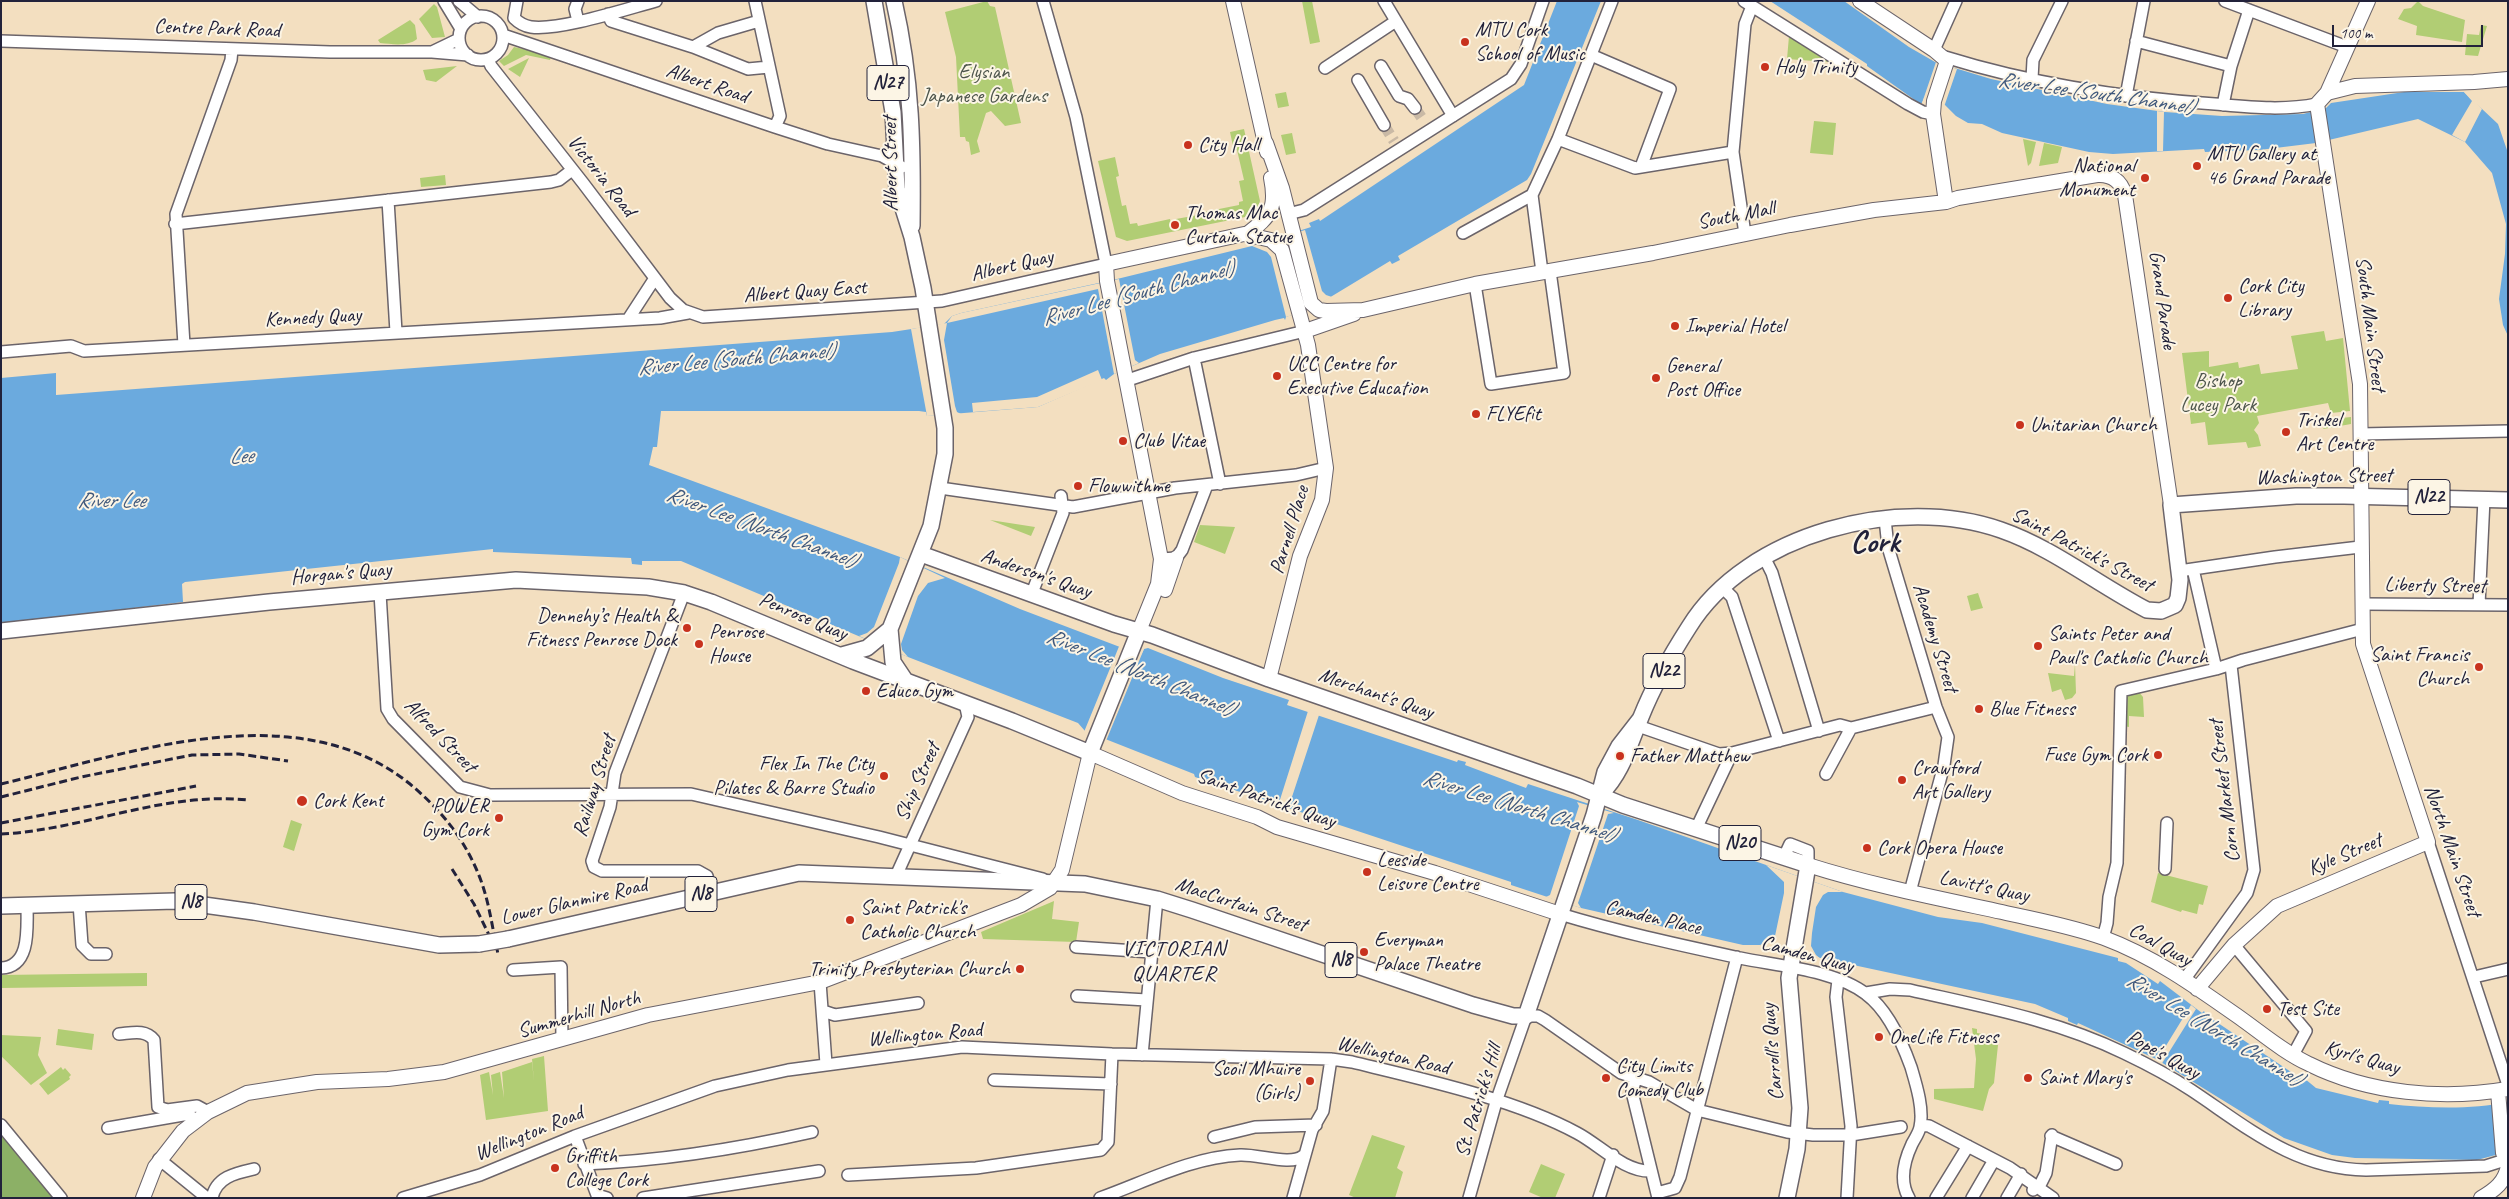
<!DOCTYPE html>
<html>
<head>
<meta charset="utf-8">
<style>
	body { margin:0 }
	#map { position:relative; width:2509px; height:1199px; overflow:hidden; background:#f3dfc0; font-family:Caveat,sans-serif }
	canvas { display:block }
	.frame { position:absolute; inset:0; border:2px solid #22223b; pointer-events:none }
	.scale { position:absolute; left:2332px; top:25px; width:151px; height:22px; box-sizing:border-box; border:2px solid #22223b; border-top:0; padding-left:6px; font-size:15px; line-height:18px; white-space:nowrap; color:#22223b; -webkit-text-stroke:4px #fcf5e5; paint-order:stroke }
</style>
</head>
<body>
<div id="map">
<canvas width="2509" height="1199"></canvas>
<div class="frame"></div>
<div class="scale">100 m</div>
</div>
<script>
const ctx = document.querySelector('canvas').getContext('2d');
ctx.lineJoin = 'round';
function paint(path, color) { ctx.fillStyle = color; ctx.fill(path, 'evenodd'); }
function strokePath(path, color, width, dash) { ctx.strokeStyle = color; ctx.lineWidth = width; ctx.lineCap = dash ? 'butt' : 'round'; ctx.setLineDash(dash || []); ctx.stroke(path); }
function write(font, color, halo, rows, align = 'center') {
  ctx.font = font + ' Caveat,sans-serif'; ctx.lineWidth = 4; ctx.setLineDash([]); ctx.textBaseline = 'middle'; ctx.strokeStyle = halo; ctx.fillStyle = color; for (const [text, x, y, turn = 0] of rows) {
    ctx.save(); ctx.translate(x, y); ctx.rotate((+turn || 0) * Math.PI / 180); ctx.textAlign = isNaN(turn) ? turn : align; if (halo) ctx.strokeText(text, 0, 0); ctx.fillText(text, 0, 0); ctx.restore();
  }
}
paint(new Path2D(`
	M987,1L990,6L995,7L1021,123L1005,126L991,111L986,113L977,141L980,152L971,155L969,142L966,141L965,137H960L956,57L945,12Z
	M1302,1H1312L1320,42L1310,44Z
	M2418,1L2423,6L2465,20L2462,42L2416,35L2417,26L2398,19L2404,9L2411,8Z
	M434,4L437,7L445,37L432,38L419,19Z
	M410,20L415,25L417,39C407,47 392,44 380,43L378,40Z
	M2481,25L2487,26L2478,56L2465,55L2467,34L2479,35Z
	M1789,36L1828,62L1787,59Z
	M514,47L551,55L550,60L526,55L504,66L499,61L508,55Z
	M529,58L520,77L508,69Z
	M457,66L436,82L426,80L423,70Z
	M1286,92L1289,106L1278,108L1275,94Z
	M1814,121L1836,123L1833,155L1810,153Z
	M1244,129L1260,201L1256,212L1250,216L1127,241L1116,237L1098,161L1115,157L1119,176L1116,177L1122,206L1126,205L1130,224L1137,223L1138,226L1170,219L1171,223L1176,222V219L1198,215L1199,217L1205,216L1204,212L1239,205V202L1243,201L1239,181L1244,180L1237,150L1234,151L1230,132Z
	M1292,133L1296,153L1286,155L1281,135Z
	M2023,139L2036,142L2031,163L2028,166Z
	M2044,143L2062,147L2058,163L2039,166Z
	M445,175L446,185L421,187L420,178Z
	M2324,331L2326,341L2343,338L2350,411L2331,413L2328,403L2257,416L2259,423L2254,430L2258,435L2261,446L2248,448L2246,442L2208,445L2205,422L2191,424L2182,353L2209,351V367L2238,362L2239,368L2259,364L2261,374L2298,369L2291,336Z
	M2351,417V424L2323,429L2331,419Z
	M990,520L1035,527L1031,536Z
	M1200,525L1235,527L1225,554L1194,542Z
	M1978,593L1983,608L1971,611L1967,596Z
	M2075,664L2076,693L2072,698L2065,700L2061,689L2052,692L2048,673L2074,676Z
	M2138,691L2143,697L2144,717L2129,716V727L2123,726V695Z
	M291,820L302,824L294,851L283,847Z
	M2158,873L2208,886L2203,905L2199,904L2197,914L2182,910L2181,912L2151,902Z
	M1054,901L1052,919L1079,922L1076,942L983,939L981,932Z
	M147,973V986L1,988V975Z
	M1972,1028L1977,1029V1033L1996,1036L1995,1044L1998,1045L1994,1083L1989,1089L1983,1111L1934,1099V1089L1974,1088L1976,1059Z
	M58,1029L94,1034L92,1050L56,1045Z
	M1,1035L41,1037L38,1055L47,1073L31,1085L1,1056Z
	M544,1056L548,1111L486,1120L480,1075L489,1072L493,1095L491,1075L500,1072L504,1098L502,1072L532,1062L534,1081L532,1059Z
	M61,1067L63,1070L65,1068L71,1075L69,1077L70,1079L48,1095L39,1084Z
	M1372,1135L1405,1146L1397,1168L1403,1172L1395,1198H1356L1349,1195Z
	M1541,1164L1565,1174L1555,1198H1543L1529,1192Z`), '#b1cd74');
paint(new Path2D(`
	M1,1131L55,1198H1Z`), '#8cb066');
paint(new Path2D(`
	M1557,1H1601L1531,174L1527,180L1398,256L1400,260L1392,264L1390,261L1314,307L1286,317L1285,320L1284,318L1275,320L1160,354L1114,374L1106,380L1104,378L1038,407L927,416L926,412L919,411H661L657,447H653L649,465L900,557L1020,609L1141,655L1144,649L1148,648L1223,678L1289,700L1287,705L1457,762L1458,760L1466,762L1465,765L1526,788L1528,784L1638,820L1843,892L1938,917L1982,923L2118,958V961L2126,963L2158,984L2160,981L2202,1013L2204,1011L2206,1015L2297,1076L2299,1074L2316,1088L2378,1103L2379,1100L2389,1101V1104C2426,1108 2471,1110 2508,1102L2503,1153L2477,1160L2355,1158L2332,1155L2284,1138L2156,1059L2078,1023L2077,1025L2068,1021V1018L2035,1004L1760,945H1743L1581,908L1511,885V882L1195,777L1194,774L1085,731L1078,723L908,657L681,561H642V565L632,564L631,558L493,552V549L185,582L182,584L183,602L1,624V378L56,373V395L892,332L944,324L952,316L961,313L1117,279L1252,246L1311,227L1309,223L1319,219L1320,221L1524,85Z
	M1770,1H1844L1909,47L1935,62L1991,79L2107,104L2165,112L2222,116L2303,114L2326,108L2331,103L2404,92H2464L2498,124L2508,153V336L2503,325L2499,299L2505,254L2506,224L2492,173L2465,142L2418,119L2316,143L2259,150L2205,152L2204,149L2113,154L2089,152L2002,133L1982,124L1968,123L1956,116L1945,105L1924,98L1922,103H1919L1867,66V64Z`), '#6baade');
paint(new Path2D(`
	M1936,62L1957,69L1944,107L1925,101L1924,104L1922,103Z
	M2464,92H2467L2482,109L2465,142L2452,135L2472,101Z
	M2157,111L2164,112L2163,151H2157Z
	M1305,230L1322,291L1326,295L1332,297L1306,311L1286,317L1271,257L1267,252L1252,246Z
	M1119,279L1135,360L1139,363L1114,374L1098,289L947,323L944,340L955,406L957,412L961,414L927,416L911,329L947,323L952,316L961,313Z
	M1098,370L1102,380L1038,407L973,412L972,403L1037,397Z
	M900,557L945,578L928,583L918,596L901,644L902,650L908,657L859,636L867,633L874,627L899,563Z
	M1120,644L1140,652L1141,648L1144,649L1106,741L1084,732Z
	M1308,711L1319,715L1288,809L1278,806Z
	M1577,802L1614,813L1608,814L1578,903L1581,908L1546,897L1550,895L1579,806Z
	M1766,865L1843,892H1828L1823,895L1816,907L1812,933L1811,946L1816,955L1822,960L1833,964L1760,945L1770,941L1775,936L1784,893V882Z
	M2191,1005L2196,1009L2161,1065L2156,1062Z`), '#f3dfc0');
strokePath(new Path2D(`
	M1415,108L1424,121
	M1384,125L1394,141`), '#c9b9a5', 11, [11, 5.5]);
const minor = new Path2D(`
	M444,1L461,29
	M459,1L478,17
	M517,1L514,18C519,23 524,26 531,27C559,31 626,9 656,1
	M578,1L575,9L578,21
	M755,1L780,116L775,127
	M1384,1L1396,21
	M1744,1L1908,104L1923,112L1933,114
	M2225,1L2347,47
	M608,14L611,21L693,47L748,69L769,67
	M459 38a22 22 0 1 1 44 0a22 22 0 1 1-44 0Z
	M503,35L775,127L828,144L882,156L902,167
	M1,41L330,52H432L468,55
	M2136,41L2231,66
	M693,47L718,33L759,21
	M1934,50L1956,1
	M432,52L459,39
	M1591,55L1670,89L1641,167
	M1945,57C2032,84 2124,98 2215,104C2249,107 2283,111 2317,104
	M488,59L491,66L583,183L670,298L683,310L703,317L942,301L1106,264L1076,117L1043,1
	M1381,66L1399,96L1408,99L1415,108
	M1325,68L1396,21L1453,116
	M2032,79L2033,60L2062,1
	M1358,80L1384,125
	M2126,96L2144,1
	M2223,105L2231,66L2249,10
	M1558,139L1635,168L1733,152
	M1532,195L1542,272
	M388,200L396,332
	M1288,214L1304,210L1511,79L1521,64L1543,1
	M175,224L551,182L559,180L572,170
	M1463,233L1532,195L1558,139L1612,1
	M1745,234L1733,152L1745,24L1752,6
	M1475,284L1491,384L1564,373L1550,271
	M629,318L655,278
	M184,345L176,214L231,60L232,49
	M1,352L71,346L84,351L660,318L688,313
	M1194,358L1220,484
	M1128,380L1194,358L1305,331
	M2360,434L2508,431
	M940,488L1073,507L1175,488L1296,475L1326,468
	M1885,519L1888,547L1936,707L1948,737L1944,765L1910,892
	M1764,557L1772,573L1819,731
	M1161,559L1176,558L1182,550L1207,485
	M2193,569L2216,669L2243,660L2363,629
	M2186,570L2275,557L2360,547
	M1722,587L1732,597L1779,741
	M380,593L387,709L393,719L460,787L490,795L691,794L879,837L1043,879
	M684,593L615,773L610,807L592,861L594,867L602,871H698L707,876L711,892
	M1032,593L1063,513L1061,496
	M2363,604L2508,605
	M2479,605L2484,499
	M1638,726L1719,754L1732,753L1840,725L1851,728
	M1826,774L1851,728L1936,707
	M1696,829L1732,753
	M2428,842L2508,1085
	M1784,857L1790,844L1808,851V865
	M2165,869L2167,823
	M896,876L968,717L965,703
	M79,903L82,945L91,954H106
	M1560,914C1619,932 1680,945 1740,958C1778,966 1835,970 1866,994C1888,1010 1902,1042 1911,1067C1916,1084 1924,1109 1920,1127C1919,1133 1915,1138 1912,1144C1904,1161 1899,1181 1909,1198
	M2103,938L2107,923L2109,897L2117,863L2121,691L2216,669
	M2234,945L2306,1031L2293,1055
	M1076,947L1151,952
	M1,968C31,967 27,928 27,905
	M513,970L561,967L562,1039
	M2474,977L2508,969
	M1838,980L1836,997L1851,1126L1847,1198
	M2184,980L2247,893L2254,870L2231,665
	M820,982L826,1064
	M1866,993L1890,989L1910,990C1984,1007 2056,1020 2124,1053C2147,1064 2170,1076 2191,1090C2247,1127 2294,1169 2366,1170L2486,1166L2508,1159
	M1077,996L1147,1000
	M823,1011L835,1015L918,1003
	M119,1034C132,1033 145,1029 154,1040L158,1107L167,1110L197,1106L208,1112
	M1142,1055L1157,899
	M1636,1078L1632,1092L1658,1198
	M994,1080L1111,1084
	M1,1125L61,1198
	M1921,1125L1929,1126L2010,1168L2053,1198
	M108,1128L183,1115H189L196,1120
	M575,1136L597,1195L607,1198
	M2051,1136L2116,1164
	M1214,1137L1255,1127L1316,1125
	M159,1159L207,1198
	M584,1164C661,1161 737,1149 812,1132
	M848,1175L976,1168L1101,1150L1108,1142L1112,1054
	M2033,1190L2041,1183L2046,1173L2052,1135
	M1657,1193L1675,1188L1680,1177L1737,957
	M212,1198C216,1177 236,1173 254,1169
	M403,1198L480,1175L575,1136L715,1086L788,1070L962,1047L1112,1054L1331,1059L1352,1062C1422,1079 1514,1099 1577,1133C1600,1145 1624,1172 1651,1171
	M643,1198L819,1171
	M1100,1198C1145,1182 1192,1157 1240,1155C1258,1154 1291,1166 1303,1156
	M1293,1198L1312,1130L1323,1111L1331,1059
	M1469,1198L1496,1102L1526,1016H1538L1545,1020L1621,1073L1649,1082L1697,1110L1787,1132L1813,1135H1851L1901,1127
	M1599,1198L1613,1155
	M1936,1198L1968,1146
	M1972,1198L1994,1160
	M2007,1198L2021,1174`);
const major = new Path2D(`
	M1233,1L1267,152
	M1860,1L1934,50L1947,61L1934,101L1933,114L1946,202
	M2327,93L2368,1
	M1266,143L1282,188L1311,303L1319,310L1326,311L1363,310L1475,284L1653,253L1790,225L1874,210L1946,202L1958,198L2097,175C2111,174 2121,180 2125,195L2171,505
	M1247,234C1271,216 1277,208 1271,178
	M1305,331L1354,314
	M1165,590L1176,558
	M1139,631L1158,584L1161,559L1107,281L1106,264L1244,234L1271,240L1282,250L1308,345L1326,468L1322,500L1300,556L1269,679
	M1808,865C1871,885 1937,898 2002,912C2036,920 2071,926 2104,938C2155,957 2199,989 2243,1020C2264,1035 2285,1053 2309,1064C2369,1094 2443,1100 2508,1089
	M2197,989L2234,945L2277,906L2428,842L2363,644L2360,384L2317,104L2327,93L2355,86L2474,82L2508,79
	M2498,1091L2503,1153L2508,1157
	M143,1198L155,1167L183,1131L208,1112L247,1093L317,1082L388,1079L444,1072L648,1015L820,982L1021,905L1050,888L1062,870L1090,753L1182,793L1257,817L1277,827L1435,873L1560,914
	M2481,1198C2495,1190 2505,1182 2508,1166`);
const highway = new Path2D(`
	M894,1C912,80 913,146 912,226
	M921,554L1114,624L1152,635L1269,679L1577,786L1623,805L1808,865L1789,978L1800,1108L1797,1149L1787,1198
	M890,629L893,662L905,680
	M1,631L269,602L516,580L648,587L684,593L711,602L853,661L1012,721L1090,753L1139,631
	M842,655L867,648L890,629L931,526L945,454V428L923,288L912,237L897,189L893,112L874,1
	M1601,794C1623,772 1629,745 1641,717C1653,687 1671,655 1689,627C1747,533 1899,494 2001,530C2053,548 2097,584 2147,610L2161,611L2175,605L2178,598L2180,580L2171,505L2296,496H2344L2508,500
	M1,906L175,901L254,912L439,945L479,944
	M508,939L799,873L1085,884L1157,899L1192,910L1473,1005L1513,1016H1526L1594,815L1605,772L1619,746L1640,719`);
strokePath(minor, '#6b646a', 14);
strokePath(major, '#6b646a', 16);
strokePath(highway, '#6b646a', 18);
strokePath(minor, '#fff', 11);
strokePath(major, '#fff', 14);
strokePath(highway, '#fff', 15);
strokePath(new Path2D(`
	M1,784C126,754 296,692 410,784C440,809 463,837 478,873C489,899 492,927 498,954
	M1,797L81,777L192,755L239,754L288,761
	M1,823L196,786
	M1,834C84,830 164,791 248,800
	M452,869L474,904L491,939`), '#22223b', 3, [8, 4]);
const highwayBridge = new Path2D(`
	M479,944L508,939`);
strokePath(highwayBridge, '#6b646a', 18, []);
strokePath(highwayBridge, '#fff', 15);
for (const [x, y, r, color] of [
	[1465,42,5,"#c8321e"],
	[1765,67,5,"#c8321e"],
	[1188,145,5,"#c8321e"],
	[2197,166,5,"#c8321e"],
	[2145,178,5,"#c8321e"],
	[1175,225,5,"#c8321e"],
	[2228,298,5,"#c8321e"],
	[1675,326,5,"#c8321e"],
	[1277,376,5,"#c8321e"],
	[1656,378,5,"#c8321e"],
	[1476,414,5,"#c8321e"],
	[2020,425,5,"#c8321e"],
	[2286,432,5,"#c8321e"],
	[1123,441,5,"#c8321e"],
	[1078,486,5,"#c8321e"],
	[687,628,5,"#c8321e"],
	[699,644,5,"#c8321e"],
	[2038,646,5,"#c8321e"],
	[2479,667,5,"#c8321e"],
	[866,691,5,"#c8321e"],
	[1979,709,5,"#c8321e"],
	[2158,755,5,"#c8321e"],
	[1620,756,5,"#c8321e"],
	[884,776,5,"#c8321e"],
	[1902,780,5,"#c8321e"],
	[302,801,6,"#c8321e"],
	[499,818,5,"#c8321e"],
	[1867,848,5,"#c8321e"],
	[1367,872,5,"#c8321e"],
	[850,920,5,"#c8321e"],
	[1364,952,5,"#c8321e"],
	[1020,969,5,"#c8321e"],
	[2267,1009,5,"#c8321e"],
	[1879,1037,5,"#c8321e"],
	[1606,1078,5,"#c8321e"],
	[2028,1078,5,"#c8321e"],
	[1310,1081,5,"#c8321e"],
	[555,1168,5,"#c8321e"]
]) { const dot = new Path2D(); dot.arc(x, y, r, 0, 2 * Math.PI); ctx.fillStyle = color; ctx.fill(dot); strokePath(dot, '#fcf5e5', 2); }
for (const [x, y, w] of [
	[888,83,42],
	[2429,497,42],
	[1664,671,42],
	[1740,843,42],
	[701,894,32],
	[191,902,32],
	[1341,960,32]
]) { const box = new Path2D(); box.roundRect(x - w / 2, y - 17.5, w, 35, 4); ctx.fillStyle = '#fcf5e5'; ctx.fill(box); strokePath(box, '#22223b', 1); }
write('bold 20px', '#22223b', null, [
	["N27",888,83],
	["N22",2429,497],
	["N22",1664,671],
	["N20",1740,843],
	["N8",701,894],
	["N8",191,902],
	["N8",1341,960]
]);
write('21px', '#22223b', '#fcf5e5', [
	["Centre Park Road",217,29,2],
	["Albert Road",707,84,19],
	["Albert Street",891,164,-91],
	["Victoria Road",601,176,52],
	["South Mall",1736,216,-11],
	["Albert Quay",1012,266,-13],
	["Albert Quay East",805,292,-4],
	["Grand Parade",2162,300,82],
	["Kennedy Quay",313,318,-3],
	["South Main Street",2370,324,83],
	["Washington Street",2324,477,-1],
	["Parnell Place",1290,530,-73],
	["Saint Patrick's Street",2082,550,28],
	["Horgan's Quay",341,574,-5],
	["Anderson's Quay",1036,574,19],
	["Liberty Street",2435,586,1],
	["Penrose Quay",803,617,23],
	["Academy Street",1935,638,73],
	["Merchant's Quay",1376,694,19],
	["Alfred Street",440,736,46],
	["Ship Street",918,782,-66],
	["Railway Street",595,786,-73],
	["Corn Market Street",2225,791,-97],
	["Saint Patrick's Quay",1266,799,19],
	["North Main Street",2452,851,71],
	["Kyle Street",2345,855,-23],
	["Lavitt's Quay",1984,887,12],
	["Lower Glanmire Road",574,902,-13],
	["MacCurtain Street",1241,905,18],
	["Camden Place",1653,918,13],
	["Coal Quay",2160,945,29],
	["Camden Quay",1807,955,15],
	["Summerhill North",579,1015,-16],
	["Wellington Road",925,1035,-5],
	["Carroll's Quay",1773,1052,-95],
	["Pope's Quay",2163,1055,29],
	["Wellington Road",1393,1056,13],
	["Kyrl's Quay",2362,1058,16],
	["St. Patrick's Hill",1479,1101,-73],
	["Wellington Road",529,1134,-22]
]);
write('21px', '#22223b', '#fcf5e5', [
	["MTU Cork",1475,30],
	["School of Music",1475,54],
	["Holy Trinity",1775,67],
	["City Hall",1198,145],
	["MTU Gallery at",2207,154],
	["46 Grand Parade",2207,178],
	["National",2135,166,"right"],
	["Monument",2135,190,"right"],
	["Thomas Mac",1185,213],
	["Curtain Statue",1185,237],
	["Cork City",2238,286],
	["Library",2238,310],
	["Imperial Hotel",1685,326],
	["UCC Centre for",1287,364],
	["Executive Education",1287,388],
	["General",1666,366],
	["Post Office",1666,390],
	["FLYEfit",1486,414],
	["Triskel",2296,420],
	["Art Centre",2296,444],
	["Unitarian Church",2030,425],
	["Club Vitae",1133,441],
	["Flowwithme",1088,486],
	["Dennehy’s Health &",677,616,"right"],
	["Fitness Penrose Dock",677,640,"right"],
	["Penrose",709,632],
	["House",709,656],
	["Saints Peter and",2048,634],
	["Paul's Catholic Church",2048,658],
	["Saint Francis",2469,655,"right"],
	["Church",2469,679,"right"],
	["Educo Gym",876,691],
	["Blue Fitness",1989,709],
	["Fuse Gym Cork",2148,755,"right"],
	["Father Matthew",1630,756],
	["Flex In The City",874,764,"right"],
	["Pilates & Barre Studio",874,788,"right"],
	["Crawford",1912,768],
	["Art Gallery",1912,792],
	["Cork Kent",313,801],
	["POWER",489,806,"right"],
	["Gym Cork",489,830,"right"],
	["Cork Opera House",1877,848],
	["Leeside",1377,860],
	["Leisure Centre",1377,884],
	["Saint Patrick's",860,908],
	["Catholic Church",860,932],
	["Everyman",1374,940],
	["Palace Theatre",1374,964],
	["Trinity Presbyterian Church",1010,969,"right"],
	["Test Site",2277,1009],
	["OneLife Fitness",1889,1037],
	["City Limits",1616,1066],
	["Comedy Club",1616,1090],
	["Scoil Mhuire",1300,1069,"right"],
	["(Girls)",1300,1093,"right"],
	["Saint Mary's",2038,1078],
	["Griffith",565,1156],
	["College Cork",565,1180]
], 'left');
write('21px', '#4d554c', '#fcf5e5', [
	["Elysian",984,72],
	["Japanese Gardens",984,96],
	["Bishop",2218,381],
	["Lucey Park",2218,405]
]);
write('italic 22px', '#3f587c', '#fcf5e5', [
	["River Lee (South Channel)",2096,94,8],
	["River Lee (South Channel)",1138,294,-15],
	["River Lee (South Channel)",736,360,-5],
	["Lee",241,457,-4],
	["River Lee",111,501],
	["River Lee (North Channel)",761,528,20],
	["River Lee (North Channel)",1140,673,22],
	["River Lee (North Channel)",1519,807,17],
	["River Lee (North Channel)",2214,1030,31]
]);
ctx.letterSpacing = '1px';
write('22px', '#22223b', '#fcf5e5', [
	["VICTORIAN",1174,949],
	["QUARTER",1174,974]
]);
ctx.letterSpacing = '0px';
write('bold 31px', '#22223b', '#fcf5e5', [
	["Cork",1875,544]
]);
</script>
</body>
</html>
